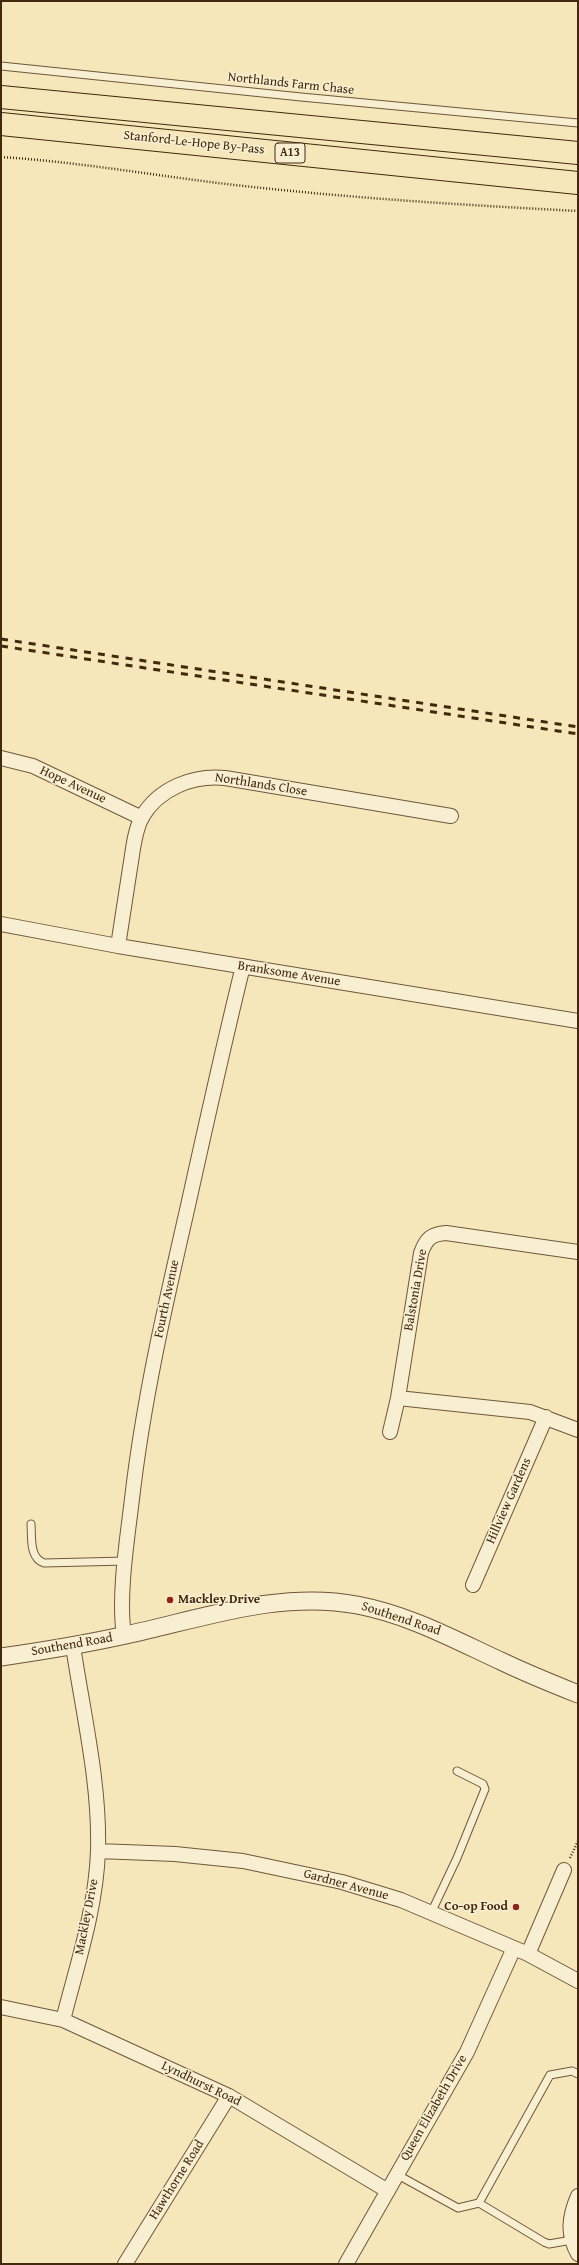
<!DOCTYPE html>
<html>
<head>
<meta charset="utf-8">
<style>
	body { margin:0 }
	#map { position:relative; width:579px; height:2265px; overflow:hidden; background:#f5e7ba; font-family:"Gentium Book Plus",serif }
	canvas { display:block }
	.frame { position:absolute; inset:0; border:2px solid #42290e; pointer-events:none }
</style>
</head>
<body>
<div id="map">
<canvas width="579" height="2265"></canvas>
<div class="frame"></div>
</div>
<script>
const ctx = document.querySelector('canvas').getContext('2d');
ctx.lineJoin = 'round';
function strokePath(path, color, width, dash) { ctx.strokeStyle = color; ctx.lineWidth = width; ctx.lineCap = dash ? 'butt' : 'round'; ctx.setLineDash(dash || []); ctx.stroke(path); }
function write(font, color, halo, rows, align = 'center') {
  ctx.font = font + ' "Gentium Book Plus",serif'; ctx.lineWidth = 3; ctx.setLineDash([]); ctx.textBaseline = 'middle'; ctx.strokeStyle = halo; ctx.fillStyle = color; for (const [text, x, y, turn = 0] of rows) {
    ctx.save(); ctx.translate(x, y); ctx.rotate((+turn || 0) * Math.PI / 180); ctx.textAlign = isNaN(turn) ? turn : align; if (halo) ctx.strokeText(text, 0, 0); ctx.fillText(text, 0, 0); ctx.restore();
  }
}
const service = new Path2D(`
	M1,66L301,97L578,123
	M31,1524C32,1537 29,1558 44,1563L126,1561
	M431,1913L457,1858L485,1789L483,1784L457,1771
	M396,2174L458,2208L479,2203L550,2075L572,2071L578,2074
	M479,2203L544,2242L549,2244L572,2240`);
const minor = new Path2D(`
	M1,758L33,766L142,818
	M1,924L118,946L578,1021
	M118,946C122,920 126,894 130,868C133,851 134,832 142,817C159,788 193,775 225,778L451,816
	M398,1398L530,1412L578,1430
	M390,1432L398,1398L421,1253C426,1239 431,1234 446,1233L578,1252
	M473,1585L546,1417
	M124,1636C118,1596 127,1541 132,1499C143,1402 165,1306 187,1210C205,1129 223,1047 243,966
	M98,1851L175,1854L243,1861L342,1882L401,1900L528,1954L578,1981
	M528,1954L564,1870
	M1,2007L63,2020L229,2096L388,2191
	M63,2020C77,1965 96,1909 98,1851C100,1783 83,1713 73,1646
	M578,2196C569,2217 567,2234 578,2254
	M125,2264L229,2096
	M346,2264L467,2052L514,1948`);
const tertiary = new Path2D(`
	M1,1657C43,1651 85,1644 126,1635C201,1619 280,1590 357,1605C410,1615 455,1640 503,1662C528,1674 553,1684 578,1694`);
const trunk = new Path2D(`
	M1,97L578,153
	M1,124L578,183`);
strokePath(service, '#6f5839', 9);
strokePath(minor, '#6f5839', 16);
strokePath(tertiary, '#6f5839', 19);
strokePath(trunk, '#42290e', 24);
strokePath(new Path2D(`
	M1,157C80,162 157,176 235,185C349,198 463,205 578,211
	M570,1858L578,1841`), '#42290e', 2.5, [1, 2]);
strokePath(service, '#f8efd2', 7);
strokePath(minor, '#f8efd2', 14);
strokePath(tertiary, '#f8efd2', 17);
strokePath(trunk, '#f5e7ba', 22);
strokePath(new Path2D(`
	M1,639L578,727
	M1,646L578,734`), '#42290e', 3, [7, 7]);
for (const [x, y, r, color] of [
	[170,1600,4,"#8f2418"],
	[516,1907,4,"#8f2418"]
]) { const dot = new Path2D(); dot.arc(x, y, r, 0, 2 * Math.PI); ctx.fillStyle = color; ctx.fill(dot); strokePath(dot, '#f8efd2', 1.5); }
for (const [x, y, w] of [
	[290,153,30]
]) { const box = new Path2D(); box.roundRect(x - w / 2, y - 10, w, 20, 3); ctx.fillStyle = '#f8efd2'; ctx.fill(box); strokePath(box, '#42290e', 1); }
write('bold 12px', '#42290e', null, [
	["A13",290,153]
]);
write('13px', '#42290e', '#f8efd2', [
	["Northlands Farm Chase",291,84,6],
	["Stanford-Le-Hope By-Pass",194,143,6],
	["Hope Avenue",73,785,25],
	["Northlands Close",261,785,9],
	["Branksome Avenue",289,974,9],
	["Balstonia Drive",416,1290,-80],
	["Fourth Avenue",167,1299,-78],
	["Hillview Gardens",509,1501,-66],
	["Southend Road",401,1619,18],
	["Southend Road",72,1645,-10],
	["Gardner Avenue",346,1885,15],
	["Mackley Drive",87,1917,-79],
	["Lyndhurst Road",201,2084,26],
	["Queen Elizabeth Drive",434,2108,-60],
	["Hawthorne Road",177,2180,-58]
]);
write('bold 13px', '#42290e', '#f8efd2', [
	["Mackley Drive",178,1600],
	["Co-op Food",508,1907,"right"]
], 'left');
</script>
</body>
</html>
